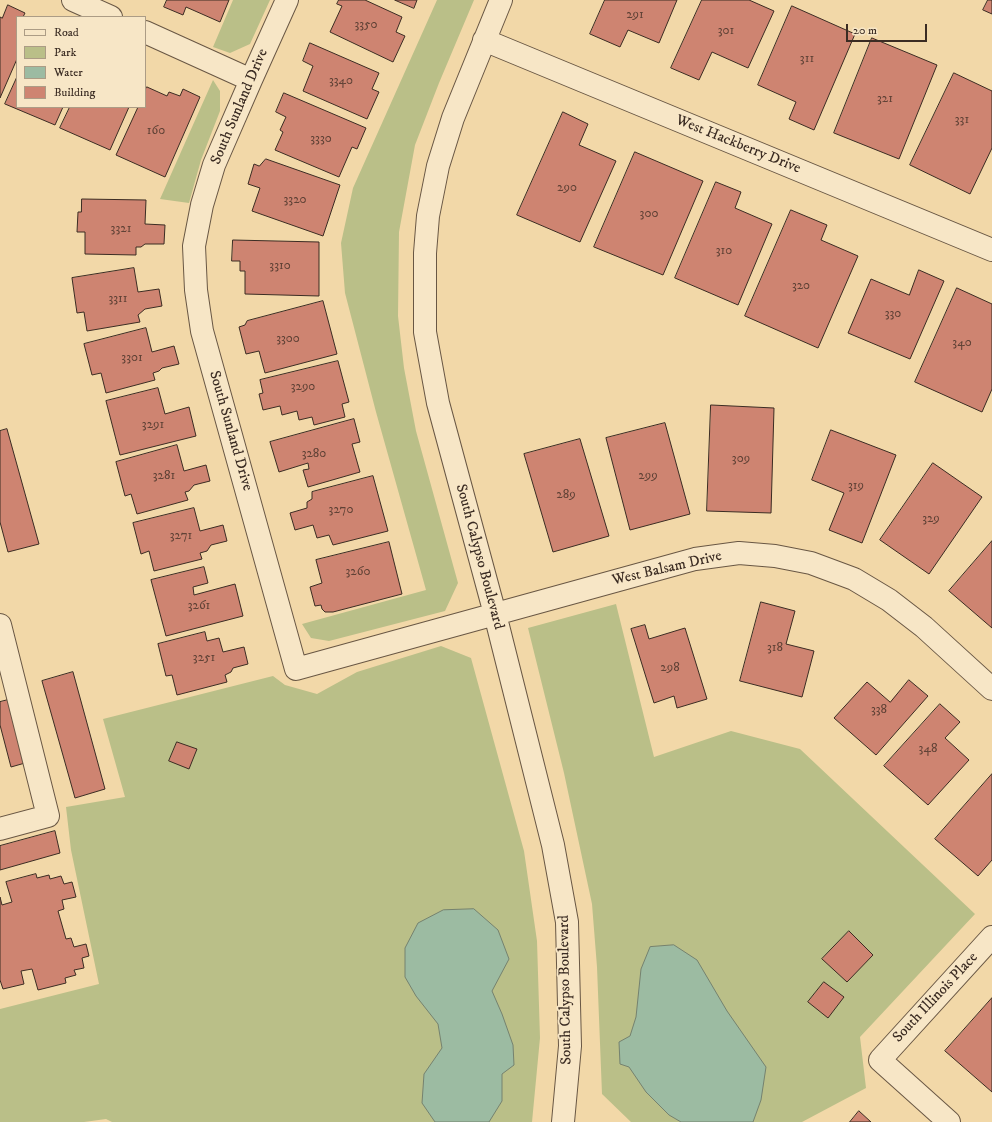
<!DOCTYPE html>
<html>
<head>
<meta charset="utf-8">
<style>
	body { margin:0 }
	#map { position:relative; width:992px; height:1122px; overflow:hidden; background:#f2d8a8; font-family:"IM FELL DW Pica",serif }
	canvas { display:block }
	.legend { position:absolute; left:16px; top:16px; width:130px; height:92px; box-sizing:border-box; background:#f7e6c6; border:1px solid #ac9c85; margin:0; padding:5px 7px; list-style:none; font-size:12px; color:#3b2c23 }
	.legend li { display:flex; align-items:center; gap:8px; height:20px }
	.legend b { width:20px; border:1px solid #ac9c85 }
	.scale { position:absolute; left:846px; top:24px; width:81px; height:18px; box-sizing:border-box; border:2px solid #3b2c23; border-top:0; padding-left:5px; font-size:12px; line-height:14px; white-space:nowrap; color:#3b2c23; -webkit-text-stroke:3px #f7e6c6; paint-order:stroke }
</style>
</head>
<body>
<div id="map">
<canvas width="992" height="1122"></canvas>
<ul class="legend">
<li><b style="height:5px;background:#f7e6c6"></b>Road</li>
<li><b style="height:11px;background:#babf88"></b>Park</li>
<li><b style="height:11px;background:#9cbba2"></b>Water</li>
<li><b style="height:11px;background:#ce8471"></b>Building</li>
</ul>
<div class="scale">20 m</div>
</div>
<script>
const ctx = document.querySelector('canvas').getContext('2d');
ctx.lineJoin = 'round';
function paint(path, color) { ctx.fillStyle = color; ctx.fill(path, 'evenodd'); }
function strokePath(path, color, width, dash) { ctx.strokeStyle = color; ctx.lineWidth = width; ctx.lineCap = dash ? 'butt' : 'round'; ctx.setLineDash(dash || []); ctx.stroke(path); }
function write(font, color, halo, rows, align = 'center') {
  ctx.font = font + ' "IM FELL DW Pica",serif'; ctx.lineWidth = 3.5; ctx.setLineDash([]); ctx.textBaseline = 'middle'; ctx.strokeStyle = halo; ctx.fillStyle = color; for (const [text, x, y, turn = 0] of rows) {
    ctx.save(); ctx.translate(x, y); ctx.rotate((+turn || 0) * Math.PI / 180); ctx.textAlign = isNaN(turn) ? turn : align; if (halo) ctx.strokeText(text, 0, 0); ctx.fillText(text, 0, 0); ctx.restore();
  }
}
paint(new Path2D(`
	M233,0H270L250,44L230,53L213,47Z
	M437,0H474L439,83L415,145L399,232L398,316L404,368L416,431L458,583L445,611L329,641L311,638L302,624L426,590L376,412L345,293L341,243L353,188Z
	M213,80L220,91V111L201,160L189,203L160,199Z
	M616,604L654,757L731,731L800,749L975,914L860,1037L866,1088L802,1122H631L602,1094L597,967L592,904L564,773L528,628Z
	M441,646L471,658L524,851L537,941L540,1038L532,1122H112L106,1119L84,1122H0V1009L99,984L71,850L66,807L125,797L103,719L273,676L285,685L317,694L357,672Z`), '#babf88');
const water = new Path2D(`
	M474,909L498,930L509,959L492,991L502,1014L513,1045L514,1065L502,1074V1101L489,1122H435L422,1103L424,1074L442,1048L438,1024L416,996L405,977V948L418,923L443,910Z
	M674,945L697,960L727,1011L766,1067L761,1100L753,1122H681L669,1115L646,1092L629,1067L620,1064L619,1042L630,1036L636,1017L641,969L650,947Z`);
paint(water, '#9cbba2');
strokePath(water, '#75826f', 1);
const building = new Path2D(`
	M167,0H229L220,22L186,7L183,15L164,7Z
	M339,0H365L402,17L396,32L405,36L393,62L330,32L342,6L337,4Z
	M395,0H417L414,8Z
	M605,0H677L659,43L628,30L620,47L590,34Z
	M702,0H749L774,11L748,68L712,52L699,80L671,68Z
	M988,0H992V14L983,10Z
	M8,5L25,13L23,17H17V59L0,98V17L2,18Z
	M792,6L855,34L814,130L789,119L796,102L758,85Z
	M872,38L937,65L899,159L834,133Z
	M310,43L379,73L372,89L379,92L367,119L303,91L313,66L303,61Z
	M954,73L992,91V148L970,194L910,165Z
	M17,77V107H63L55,125L5,104Z
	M147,87L167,96L169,92L180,96L183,89L200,97L165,177L116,155L138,107H145V90Z
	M284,93L366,128L357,149L352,147L339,177L275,150L283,132L280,130L286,117L276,112Z
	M70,107H129L110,150L60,128Z
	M563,112L588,124L579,145L616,161L580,242L517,215Z
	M635,152L703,181L663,275L594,247Z
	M266,159L340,185L323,236L252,211L260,188L248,184L254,164L259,166Z
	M716,182L741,192L735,208L772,224L738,305L675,278Z
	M82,199L146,200L145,224L165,225L164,244H145L141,247H136V255L85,254V232H77L78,212H81Z
	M791,210L827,225L821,240L858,256L818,348L745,316Z
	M233,240L319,242V296L245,294V271H240V261H232Z
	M134,268L138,292L159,289L162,306L145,309L138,315L140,322L87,331L84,312L77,313L72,278Z
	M919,270L944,281L910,359L848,333L871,279L909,295Z
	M957,288L992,304V389L982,412L915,382Z
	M323,301L337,354L265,373L259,351L246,354L239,327L245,325L247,321Z
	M146,328L152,352L174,346L179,364L162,368L159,371L153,373L155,380L106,393L101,373L92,375L84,344Z
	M338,361L349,402L342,404L345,417L314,425L312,417L299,420L297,411L282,415L280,406L263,410L259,394L263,393L260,380Z
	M158,388L165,414L189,407L196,436L120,455L106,401Z
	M711,405L774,408L771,513L707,511Z
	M354,419L360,442L352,444L360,472L308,487L303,470L309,469L308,463L279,472L270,442Z
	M665,423L690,514L630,530L606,438Z
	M7,429L39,544L8,552L0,522V431Z
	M831,430L896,455L862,543L829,530L844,493L812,480Z
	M580,439L609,536L553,552L524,454Z
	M177,445L184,471L206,465L210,481L194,485L189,491L185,492L188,500L137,514L131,494L125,496L116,462Z
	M933,463L982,497L929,574L880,540Z
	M373,476L388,531L333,545L329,535L317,538L313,525L295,530L290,513L307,508V502L312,499V492Z
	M194,508L200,531L223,525L227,541L211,545L207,551L200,553L202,559L154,571L149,551L141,554L133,523Z
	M992,541V628L949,591Z
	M389,542L402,594L333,612H325L322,609L321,605L315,606L310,587L322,583L316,560Z
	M204,567L208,583L193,587L194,595L235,584L243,616L166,636L151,580Z
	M761,602L795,611L786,644L814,651L802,697L740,681Z
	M645,625L649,639L685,628L707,699L677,708L674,696L654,703L631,629Z
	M205,632L207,641L219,638L223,652L244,647L248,664L233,668L231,672L225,675L227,682L177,695L172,675L166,676L158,644Z
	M73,672L105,789L75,798L42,681Z
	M909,680L928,696L876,755L834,718L867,682L890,702Z
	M16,698L32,761L11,767L0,725V702Z
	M940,704L960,722L945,738L969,760L928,805L884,766Z
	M177,742L197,749L189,769L169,761Z
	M992,774V860L978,876L935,839Z
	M55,831L60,853L0,870V846Z
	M36,874L37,878L49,875L50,879L61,876L64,884L72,882L76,897L62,900L64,909L58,911L66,939L71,938L74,947L86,944L89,956L82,958L84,968L74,970L76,975L65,978L66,983L38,990L32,969L21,971L24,984L3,989L0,980V897L2,905L12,902L6,882Z
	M849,931L873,955L847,982L822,959Z
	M824,982L844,997L828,1018L808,1002Z
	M992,998V1092L945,1051Z
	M859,1111L871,1122H850Z`);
paint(building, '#ce8471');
strokePath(building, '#3b2c23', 1);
const minor = new Path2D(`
	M73,0L111,17
	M287,0L251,80L214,165L202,205L194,246L196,290L202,331L296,669L695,559L739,553L775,556L811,563L854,579L889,600L924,627L992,689
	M501,0L453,118L438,166L428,216L425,253V332L438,403L495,614L553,845L567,922L570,1046L563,1122
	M145,32L251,80
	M484,40L992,250
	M0,625L48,816L0,829
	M949,1122L880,1060L992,937`);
strokePath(minor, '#695744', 24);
strokePath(minor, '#f7e6c6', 22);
write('13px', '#604236', null, [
	["291",635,15],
	["3350",366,25],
	["301",726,31],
	["311",807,59],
	["3340",341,81],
	["321",885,99],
	["331",962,120],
	["160",156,131],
	["3330",321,139],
	["290",567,188],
	["3320",295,200],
	["300",649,214],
	["3321",121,229],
	["310",724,251],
	["3310",280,266],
	["320",801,286],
	["3311",118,299],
	["330",893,314],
	["3300",288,339],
	["340",962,343],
	["3301",132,358],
	["3290",303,387],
	["3291",153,425],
	["3280",314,454],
	["309",741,459],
	["3281",164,476],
	["299",648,476],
	["319",856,486],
	["289",566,495],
	["3270",341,510],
	["329",931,519],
	["3271",181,536],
	["3260",358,572],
	["3261",199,606],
	["318",775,648],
	["3251",204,658],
	["298",670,668],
	["338",879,710],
	["348",928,749]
]);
write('15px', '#3b2c23', '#f7e6c6', [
	["South Sunland Drive",240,107,-67],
	["West Hackberry Drive",738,145,22],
	["South Sunland Drive",230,431,74],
	["South Calypso Boulevard",479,557,75],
	["West Balsam Drive",667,569,-13],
	["South Calypso Boulevard",566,990,-91],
	["South Illinois Place",936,998,-47]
]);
</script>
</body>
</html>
